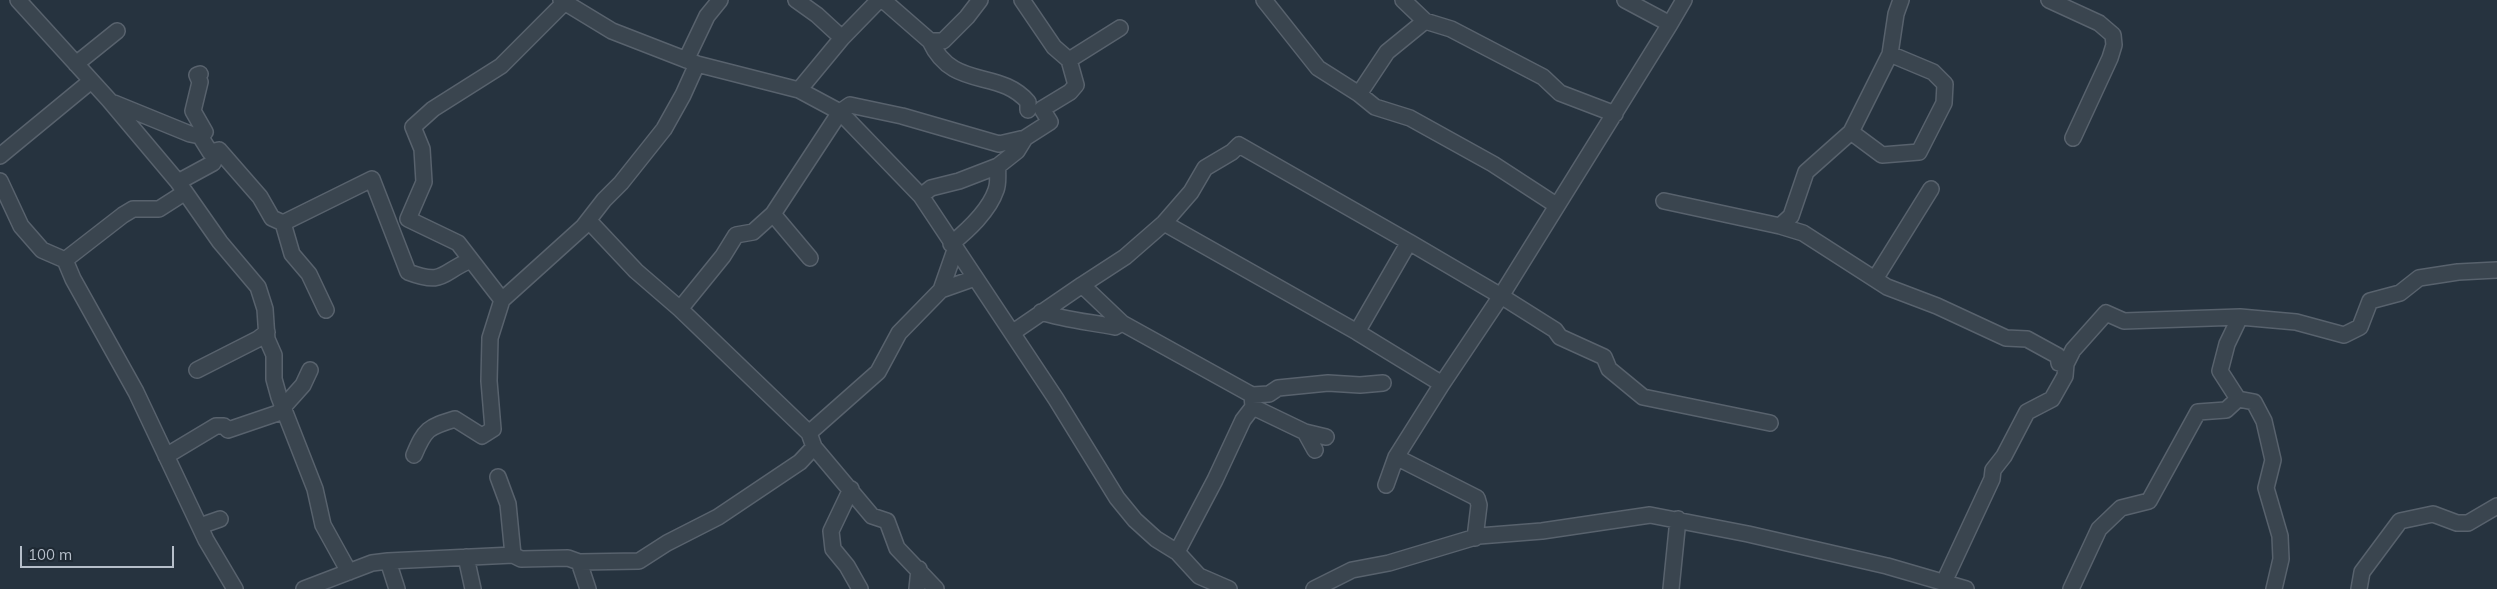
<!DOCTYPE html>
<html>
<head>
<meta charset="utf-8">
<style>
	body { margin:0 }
	#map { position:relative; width:2497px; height:589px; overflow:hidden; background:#26333f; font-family:Mulish,sans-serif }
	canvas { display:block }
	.scale { position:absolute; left:20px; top:546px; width:154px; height:22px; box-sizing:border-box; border:2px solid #b6bfca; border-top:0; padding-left:6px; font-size:15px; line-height:18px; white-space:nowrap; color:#b6bfca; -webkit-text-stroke:4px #1f2a34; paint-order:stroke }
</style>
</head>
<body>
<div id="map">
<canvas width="2497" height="589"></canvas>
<div class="scale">100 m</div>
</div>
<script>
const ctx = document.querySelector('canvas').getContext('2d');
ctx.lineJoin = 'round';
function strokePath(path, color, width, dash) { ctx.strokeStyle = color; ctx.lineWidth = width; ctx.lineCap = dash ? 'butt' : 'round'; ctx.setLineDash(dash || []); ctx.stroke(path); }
const minor = new Path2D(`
	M18,0L109,100L178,182L220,242L258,287L265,309L267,339L274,355V379L279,397L315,489L323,525L349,572
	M561,0L612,31L697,64L799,90L840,112L921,196L1056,399L1117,498L1135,520L1156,539L1177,552L1199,576L1229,589
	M567,0L501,66L433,109L413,127L422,149L424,182L408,219L458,243L502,300L583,227L604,200L621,183L664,129L683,95L697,64
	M796,0L817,15L842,38
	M883,0L930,41H943L967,17L980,0
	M1264,0L1318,68L1359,94L1387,52L1425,21L1403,0
	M1625,0L1670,24L1684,0
	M2049,0L2099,23L2113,35L2114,45L2110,58L2073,138
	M1425,21L1451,29L1543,77L1560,93L1615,114
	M1670,24L1501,296L1555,330L1560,337L1604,357L1609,369L1643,397L1770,423
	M930,41C953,91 999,68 1028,102V110
	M1890,54L1896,14L1901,0
	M686,60L707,16L720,0
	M1069,60L1120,28
	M76,64L117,31
	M200,74L197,75L200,82L193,111L205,132L201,137
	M799,90L842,38L879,0
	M1359,94L1375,107L1410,118L1493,164L1556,205
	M114,103L190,134L200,136L210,152L219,150
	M1851,132L1882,155L1919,152L1944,103L1945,84L1933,72L1890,54L1851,132L1806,172L1791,216L1780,226L1803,233L1887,287L1937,306L2006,338L2027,339L2058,356L2059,363L2066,364L2065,376L2052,399L2027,412L2004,456L1993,470L1992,479L1944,582
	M219,150L260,197L272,218L283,223L292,254L309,274L326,310
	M0,156L91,81
	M0,181L21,226L42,250L65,260L73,279L136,392L206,540L235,589
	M178,182L213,163L219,150
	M921,196L931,188L959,181L998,166L1017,151L1025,138
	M1664,201L1780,226
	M773,214L810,258
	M589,221L636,271L680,309L809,433L814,447L872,516L887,521L897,548L936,589
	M283,223L372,179L408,272C445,286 441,272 471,260
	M1164,223L1357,332L1442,384L1501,296L1409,242L1357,332
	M951,244C968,230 989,211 996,190C999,182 997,174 998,166
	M65,260L123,215L133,209H159L184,193
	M1875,279L1931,189
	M1082,285L1125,257L1164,223L1191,192L1205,168L1232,152L1239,145L1409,242
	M941,290L955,250
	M680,309L723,256L736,235L753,232L773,214L840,112L850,105L902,116L999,144L1025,138L1050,122L1042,109L1070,92L1076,85L1069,60L1054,47L1022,0
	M1122,323L1252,395L1253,407L1243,420L1215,480L1177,552
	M1012,333L1082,285L1122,323L1115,327C1090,322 1065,320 1041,312
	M2066,364L2073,350L2106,313L2124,321L2240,317L2296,322L2344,335L2360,327L2370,301L2400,293L2419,278L2458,272L2497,270
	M197,370L258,339L267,332
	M1252,395L1269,394L1278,388L1328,383L1360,385L1383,383
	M2238,399L2220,371L2227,344L2240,317
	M1253,407L1305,432L1315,450
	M1305,432L1326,437
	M809,433L878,372L899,333L941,290L975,278
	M414,455C425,429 428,427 455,419L482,436L493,429L489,381L490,338L502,300
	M166,456L216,426H224L228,430L278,413L303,385L310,370
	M1396,457L1477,498L1479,505L1475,538
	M498,477L508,504L513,555
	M1386,485L1396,457L1442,384
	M851,489L831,531L833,549L847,566L860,589
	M200,526L220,519
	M466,557L473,589
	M388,561L397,589
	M579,562L588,589
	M304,589L372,563L388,561L513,555L521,559L568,558L579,562L639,561L667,543L718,517L800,462L814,447
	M917,589L919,569
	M1314,589L1352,570L1389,563L1479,536L1542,531L1650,515L1748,534L1887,566L1966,589
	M1671,589L1678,519
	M2071,589L2099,529L2121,508L2149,501L2198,412L2226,410L2238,399L2254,402L2264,421L2273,460L2266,488L2280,536L2281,559L2274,589
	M2359,589L2362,572L2400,521L2433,514L2457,523H2468L2497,506`);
strokePath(minor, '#58626d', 18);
strokePath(minor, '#3a454f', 15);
</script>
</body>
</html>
